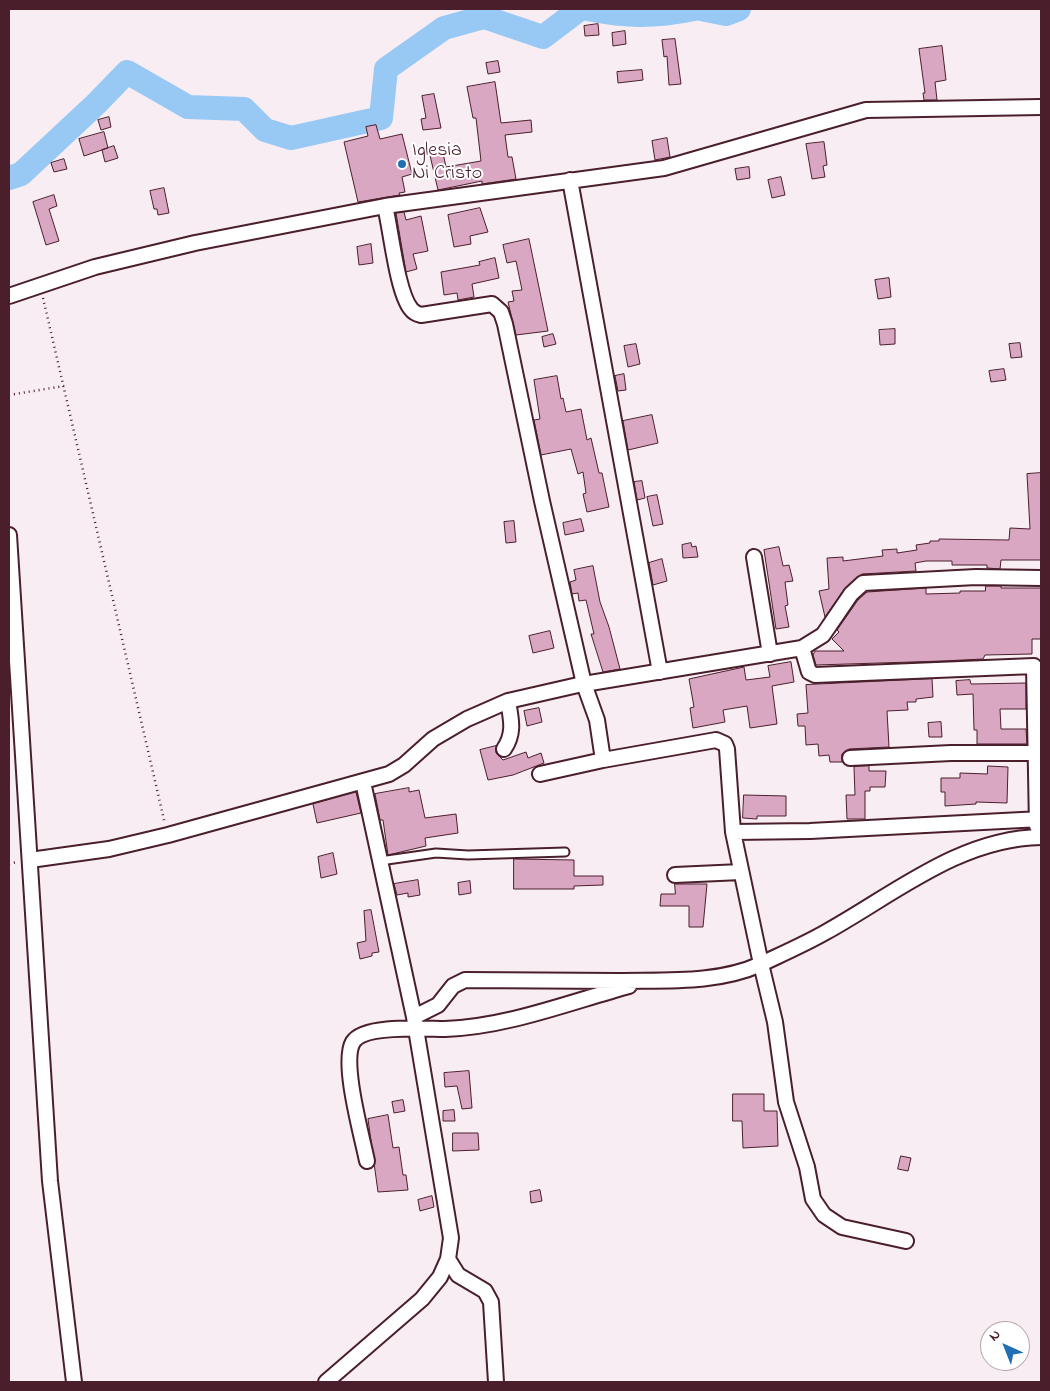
<!DOCTYPE html>
<html>
<head>
<meta charset="utf-8">
<style>
	body { margin:0 }
	#map { position:relative; width:1050px; height:1391px; overflow:hidden; background:#f8edf3; font-family:"Indie Flower",sans-serif }
	canvas { display:block }
	.frame { position:absolute; inset:0; border:10px solid #4a1f2b; pointer-events:none }
	.north { position:absolute; left:980px; top:1321px; width:50px; height:50px; box-sizing:border-box; background:#fff; border:1px solid #b7a5aa; border-radius:50%; rotate:316deg; font-size:14px; font-weight:700; line-height:20px; text-align:center; color:#4a1f2b }
	.north::after { content:''; display:block; margin:auto; width:18px; height:22px; background:#1f6fb2; clip-path:polygon(50% 0,100% 100%,50% 72%,0 100%) }
</style>
</head>
<body>
<div id="map">
<canvas width="1050" height="1391"></canvas>
<div class="frame"></div>
<div class="north">N</div>
</div>
<script>
const ctx = document.querySelector('canvas').getContext('2d');
ctx.lineJoin = 'round';
function strokePath(path, color, width, dash) { ctx.strokeStyle = color; ctx.lineWidth = width; ctx.lineCap = dash ? 'butt' : 'round'; ctx.setLineDash(dash || []); ctx.stroke(path); }
function paint(path, color) { ctx.fillStyle = color; ctx.fill(path, 'evenodd'); }
function write(font, color, halo, rows, align = 'center') {
  ctx.font = font + ' "Indie Flower",sans-serif'; ctx.lineWidth = 4; ctx.setLineDash([]); ctx.textBaseline = 'middle'; ctx.strokeStyle = halo; ctx.fillStyle = color; for (const [text, x, y, turn = 0] of rows) {
    ctx.save(); ctx.translate(x, y); ctx.rotate((+turn || 0) * Math.PI / 180); ctx.textAlign = isNaN(turn) ? turn : align; if (halo) ctx.strokeText(text, 0, 0); ctx.fillText(text, 0, 0); ctx.restore();
  }
}
strokePath(new Path2D(`
	M588,9C627,17 655,17 694,9
	M701,9L726,14L739,9
	M9,178L21,174L96,104L127,72L188,107L244,109L265,130L291,138L381,118L386,69L444,28L484,17L543,37L580,9`), '#98c8f4', 24);
const building = new Path2D(`
	M598,24L599,35L585,36L584,26Z
	M625,31L626,44L613,46L612,33Z
	M675,39L681,84L669,85L667,56L664,57L662,40Z
	M942,46L946,80L935,82L937,100H924L923,93H925L919,49Z
	M498,61L500,72L488,74L486,63Z
	M642,70L643,80L618,83L617,72Z
	M495,82L501,123L531,120L532,132L505,135L508,157H512L516,179L482,184V181L438,190L429,151L442,148L446,167L481,161L476,118H473L467,87Z
	M434,94L441,128L423,130L421,119L426,118L422,96Z
	M109,117L111,127L101,130L98,120Z
	M376,125L380,139L402,134L412,174L402,177L405,192L399,193L400,195L358,202L344,142L368,136L366,127Z
	M104,132L108,148L84,156L79,139Z
	M667,138L670,157L655,160L652,141Z
	M824,142L827,165L823,166L825,177L812,179L806,144Z
	M114,146L118,158L105,162L102,150Z
	M64,159L67,169L54,172L51,163Z
	M749,167L750,178L737,180L735,169Z
	M781,177L785,195L772,198L768,180Z
	M164,188L169,213L158,215L157,209H154L150,191Z
	M54,195L57,206L49,209L59,241L46,245L33,202Z
	M480,208L488,232L470,236L471,244L454,247L448,215Z
	M404,212L406,220L421,216L428,251L413,254L417,269L406,272L396,213Z
	M529,239L548,331L516,335L508,302L514,301L512,291L522,290L516,261L507,263L503,245Z
	M371,244L373,263L359,265L357,247Z
	M495,258L499,278L472,284L474,297L458,300L457,293L444,295L441,272L480,265L479,262Z
	M889,278L891,297L878,299L875,280Z
	M895,329V344L880,345L879,330Z
	M553,334L556,344L544,347L542,337Z
	M1020,343L1022,357L1011,358L1009,344Z
	M636,344L640,364L628,367L624,346Z
	M1004,369L1006,380L991,382L989,371Z
	M624,374L626,390L618,391L615,376Z
	M557,376L561,399L563,398L566,412L581,409L587,440L591,438L599,473H602L609,507L587,512L583,494L586,493L583,472L578,474L571,449L541,455L534,420L540,419L534,380Z
	M652,415L658,443L628,450L623,421Z
	M1041,473V560H1001L1000,569L987,568V565H952V561H926L915,563L916,571L862,574L845,588L825,617L819,591L829,589L827,558L843,557V561L883,556L882,550L897,549V553L917,550L916,545L930,543V541H939V539L1009,540L1010,528L1030,529L1027,474Z
	M642,481L645,498L637,500L634,482Z
	M657,495L663,524L653,526L647,497Z
	M581,519L584,531L565,535L563,523Z
	M514,521L516,542L506,543L504,522Z
	M691,543L692,547L696,546L698,557L683,558L682,545Z
	M779,547L783,566L789,565L793,581L785,582L788,605L785,606L789,627L776,629L764,550Z
	M662,559L667,581L653,585L649,563Z
	M593,566L600,602L609,627L620,669L603,672L591,634H594L586,600L579,601L578,593L572,594L570,582L576,580L574,570Z
	M986,586H1001V588H1041V639H1032V654L985,655L983,659L943,661L816,665L813,655L815,651H844L832,639L839,632L837,630L858,600L867,592L926,588V594L960,593V591H985Z
	M550,631L554,648L533,653L529,636Z
	M791,662L794,682L772,686L777,724L750,728L747,706L723,710L725,722L693,728L690,708L694,707L689,679L744,667L746,680L770,677L768,666Z
	M932,679L933,697L916,699V702H907L908,710L887,711L889,747L849,749L842,754V762H830L829,755L819,756L818,744L806,745L805,726H798L797,714L808,713L806,685Z
	M970,680L971,684L1026,683V709H1000L1001,729H1026L1027,744H977V730H974L973,694L957,695L956,681Z
	M539,708L542,722L527,726L524,711Z
	M941,722L942,737H929L928,723Z
	M496,746V753L503,760L526,752L528,758L541,753L544,763L513,775L488,780L480,750Z
	M869,766V771H886L885,787H870V791H865V819H847L846,795H855L854,767Z
	M988,766L1008,767L1007,803L976,802V804L945,806V792H941V778H960V773L987,774Z
	M409,788V792L419,790L425,818L456,814L458,833L425,838L426,846L388,855L383,820H380L375,794Z
	M356,792L361,813L317,823L313,804Z
	M744,795L786,796V816H757V819L743,818Z
	M333,853L337,874L321,878L318,857Z
	M514,859L574,860V876H603V885L574,886V889H514Z
	M418,880L420,895L408,897V893L397,895L394,884Z
	M470,881L471,893L459,895L458,883Z
	M675,884H707L703,927H689V906H660L661,894H675Z
	M371,910L379,952L372,953V956L360,959L357,943L366,941L364,911Z
	M469,1071L472,1108L462,1109L457,1086L445,1087L444,1073Z
	M733,1094H764V1111H777L778,1146L743,1148L742,1121H733Z
	M403,1100L405,1111L394,1113L392,1102Z
	M454,1110L455,1121H443V1111Z
	M388,1115L393,1148L399,1147L403,1175H406L408,1190L378,1192L368,1119Z
	M453,1133H478L479,1150L453,1151Z
	M901,1156L911,1158L908,1171L898,1169Z
	M540,1190L542,1201L531,1203L530,1192Z
	M432,1196L434,1207L420,1211L418,1200Z`);
paint(building, '#daa7c2');
strokePath(building, '#4a1f2b', 1);
const lane = new Path2D(`
	M380,861L436,853L468,855L565,852`);
const street = new Path2D(`
	M570,180L660,672
	M385,206C391,230 397,292 411,309C414,313 417,314 421,315L492,304L501,312L505,324L542,501L584,684L597,720L603,760L716,740L725,744L727,749L733,832L810,831L1041,819
	M9,296L95,267L195,243L385,206L664,168L866,110L1041,107
	M9,535L50,1181L74,1382
	M754,557L770,654
	M802,648L809,672L815,675L1034,666L1037,826
	M504,749C515,733 511,719 508,701
	M850,758L951,753H1037
	M540,774L603,760
	M30,860L109,849L168,835L389,774L404,765L433,739L467,719L508,701L578,685L802,648L823,635L851,594L863,583L976,577L1041,578
	M675,875L741,872
	M414,1017L438,1005L453,986L465,980C516,980 567,981 618,981C666,980 717,984 761,964L733,832
	M367,1161C362,1136 341,1062 353,1042C364,1024 425,1029 445,1029C507,1027 570,1002 629,986
	M906,1241L842,1227L824,1215L813,1199L807,1167L786,1102L775,1022L761,964C782,954 805,944 826,932C893,895 960,838 1041,837
	M448,1259L458,1275L485,1291L491,1302L496,1382
	M326,1382L422,1299L440,1277L448,1259L451,1238L414,1017L363,782`);
strokePath(lane, '#4a1f2b', 11);
strokePath(street, '#4a1f2b', 18);
strokePath(new Path2D(`
	M43,298L165,824
	M9,395L64,386
	M9,864L17,862`), '#4a1f2b', 2.5, [1, 4]);
strokePath(lane, '#fff', 7);
strokePath(street, '#fff', 14);
for (const [x, y, r, color] of [
	[402,164,5,"#1f6fb2"]
]) { const dot = new Path2D(); dot.arc(x, y, r, 0, 2 * Math.PI); ctx.fillStyle = color; ctx.fill(dot); strokePath(dot, '#fff', 2); }
write('20px', '#4a1f2b', '#fff', [
	["Iglesia",412,152],
	["Ni Cristo",412,175]
], 'left');
</script>
</body>
</html>
